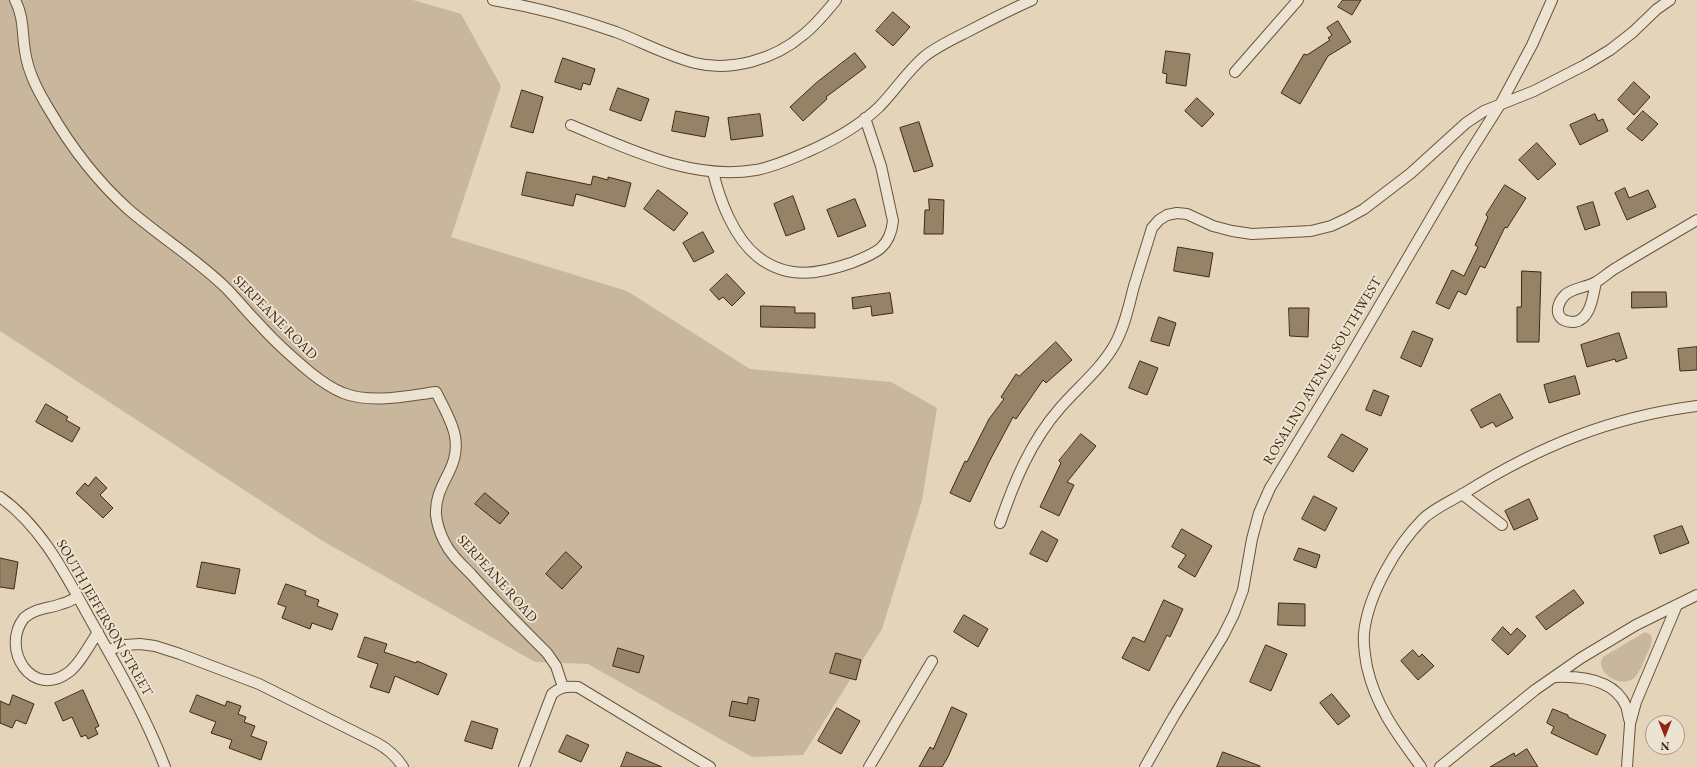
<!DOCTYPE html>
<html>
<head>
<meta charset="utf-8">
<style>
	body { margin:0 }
	#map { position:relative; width:1697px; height:767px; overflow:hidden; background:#e4d4ba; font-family:"EB Garamond",serif }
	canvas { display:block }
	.north { position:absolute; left:1645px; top:715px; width:40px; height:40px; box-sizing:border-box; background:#ede3d2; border:1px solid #a89983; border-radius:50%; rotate:180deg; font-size:11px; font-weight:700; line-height:16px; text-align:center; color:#402a0d }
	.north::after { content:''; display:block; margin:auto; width:14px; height:18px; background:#8f2418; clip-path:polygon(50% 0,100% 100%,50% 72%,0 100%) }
</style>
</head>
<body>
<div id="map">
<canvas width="1697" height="767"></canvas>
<div class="north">N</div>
</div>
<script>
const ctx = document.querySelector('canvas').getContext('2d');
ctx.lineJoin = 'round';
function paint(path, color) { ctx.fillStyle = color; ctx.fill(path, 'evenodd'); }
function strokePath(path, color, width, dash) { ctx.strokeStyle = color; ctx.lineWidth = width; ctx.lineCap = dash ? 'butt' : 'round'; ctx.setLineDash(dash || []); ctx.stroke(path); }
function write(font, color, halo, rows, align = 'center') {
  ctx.font = font + ' "EB Garamond",serif'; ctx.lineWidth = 4; ctx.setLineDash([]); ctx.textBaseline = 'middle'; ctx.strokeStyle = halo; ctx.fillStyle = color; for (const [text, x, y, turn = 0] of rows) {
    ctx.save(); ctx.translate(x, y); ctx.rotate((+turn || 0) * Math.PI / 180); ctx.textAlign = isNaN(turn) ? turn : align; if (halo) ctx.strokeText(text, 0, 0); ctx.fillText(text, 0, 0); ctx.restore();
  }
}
paint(new Path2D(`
	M0,0H413L461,14L501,86L451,237L627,291L750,369L891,382L937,408L922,500L882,629L803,755L752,757L588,664L535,662L321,540L0,331Z
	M1645,632L1651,635C1654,642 1649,649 1646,656C1643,663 1640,672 1634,678C1622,689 1594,673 1603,657Z`), '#c8b79d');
const building = new Path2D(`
	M1343,0H1361L1352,15L1338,7Z
	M893,12L910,27L893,46L876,31Z
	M1338,21L1351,42L1328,56L1300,104L1281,93L1304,54L1307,55L1330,40L1328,38L1332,35L1327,28Z
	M1166,51L1190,54L1186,86L1166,83L1167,74L1163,73Z
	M855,53L866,67L826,97L827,99L803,121L790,107L816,83Z
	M563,58L595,69L590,85L583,83L581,90L555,82Z
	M1634,82L1650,97L1634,115L1618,100Z
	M618,88L649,99L641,121L610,110Z
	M522,90L543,97L533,133L511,127Z
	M1197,98L1214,114L1202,127L1185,111Z
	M676,111L709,117L705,137L672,131Z
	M1643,111L1658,124L1642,141L1627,129Z
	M760,114L763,136L731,140L728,118Z
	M1595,114L1598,121L1603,119L1608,131L1580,145L1570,125Z
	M919,122L933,166L914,172L900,128Z
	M1537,143L1556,164L1538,180L1519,160Z
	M527,172L591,185L593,176L608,180V177L631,183L625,207L576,194L573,206L522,195Z
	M1505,185L1526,198L1507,228L1505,227L1485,268L1480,266L1466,295L1458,291L1449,309L1436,303L1452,270L1464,276L1478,247L1475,245L1488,217L1486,215Z
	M1625,188L1629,198L1648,190L1656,207L1627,220L1615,193Z
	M658,190L688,213L674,231L644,209Z
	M793,196L805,229L786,236L774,204Z
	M855,199L866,226L838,237L827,210Z
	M929,199L944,200L943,234H924L925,210H929Z
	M1593,202L1600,225L1585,230L1577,207Z
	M703,232L714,252L694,262L683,243Z
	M1178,247L1213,253L1209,277L1174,271Z
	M1522,271L1541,272L1539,342H1517V307H1521Z
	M727,274L745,293L732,306L723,297L719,300L710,290Z
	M1632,292H1666L1667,307L1632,308Z
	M890,293L893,313L872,316L871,306L853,309L852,298Z
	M761,306L795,307V313H815V328L761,327Z
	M1289,308H1309L1308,337L1290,336Z
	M1159,317L1176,323L1169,346L1151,341Z
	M1413,331L1433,339L1421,367L1401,358Z
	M1619,333L1627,358L1616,362L1615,359L1587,367L1581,345Z
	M1056,342L1072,360L1046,383L1043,380L1016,419L1013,417L989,462L970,502L950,493L965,461L967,462L989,419L1004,399L1001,397L1016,374L1019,376Z
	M1697,347V370L1680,371L1678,349Z
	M1140,361L1158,368L1147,395L1129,388Z
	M1575,376L1580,394L1549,403L1544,385Z
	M1374,390L1389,396L1381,416L1366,410Z
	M1500,394L1513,418L1496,427L1493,422L1481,428L1471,410Z
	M46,404L68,417L66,420L80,428L72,442L36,422Z
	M1081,434L1096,446L1067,482L1074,485L1059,516L1040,507L1061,463L1059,461Z
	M1342,434L1368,449L1353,472L1328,457Z
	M96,477L107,488L100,495L113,508L103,518L76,493L85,483L88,486Z
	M485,493L509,513L500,524L475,504Z
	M1314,496L1337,508L1325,531L1302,519Z
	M1529,499L1538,519L1514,530L1505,511Z
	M1682,526L1689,543L1660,554L1654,536Z
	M1182,529L1212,546L1195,577L1178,567L1186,555L1172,547Z
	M1042,531L1058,540L1047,562L1030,554Z
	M1299,548L1320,555L1316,568L1294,560Z
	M566,552L582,567L562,589L546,574Z
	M0,558L18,562L14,589L0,587Z
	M202,562L240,569L235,594L197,587Z
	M286,584L306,591L305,595L319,600L317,606L338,614L332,630L312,623L310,629L282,618L286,607L278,604Z
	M1574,590L1584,603L1546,630L1536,617Z
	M1164,600L1183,609L1170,637L1167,635L1149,671L1122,658L1133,637L1144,642Z
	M1279,603L1305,604V626L1278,625Z
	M964,615L988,629L978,647L954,632Z
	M1503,627L1511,635L1517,628L1526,636L1508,655L1492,640Z
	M365,637L387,644L384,652L416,663L417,661L447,674L438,695L395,676L389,693L370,687L378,664L358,657Z
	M1266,645L1287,654L1271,691L1250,682Z
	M618,648L644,656L639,673L613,666Z
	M1413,650L1419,657L1422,654L1434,666L1418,680L1401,661Z
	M836,653L861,660L856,680L830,673Z
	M83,690L99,726L95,728L98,734L88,739L86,735L81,737L72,717L63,721L55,703Z
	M1332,694L1350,716L1338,725L1320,703Z
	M13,695L34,704L26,724L16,720L12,728L0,723V701L9,705Z
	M197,695L225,706L227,701L241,706L238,714L246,717L244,722L255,726L251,736L267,742L261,760L229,748L232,740L211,733L216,722L190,712Z
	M749,697L759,699L755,721L729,716L732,701L747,704Z
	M952,707L967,714L948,757L942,767H919L930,747L933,749Z
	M837,708L860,721L841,754L818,741Z
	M1553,709L1568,715V717L1606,735L1597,755L1551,733L1554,727L1547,723Z
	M472,721L498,729L492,749L465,741Z
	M567,735L589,745L581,762L559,752Z
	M1527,749L1538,767H1490L1514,753L1515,756Z
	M627,752L662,767H621Z
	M1223,752L1260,766V767H1217Z`);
paint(building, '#958267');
strokePath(building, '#402a0d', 1);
const street = new Path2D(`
	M15,0C24,17 22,33 25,51C28,73 39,93 50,111C71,147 97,181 128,209C159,236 195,258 225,287C237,299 247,312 259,324C275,342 293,358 311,373C321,381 331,388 343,393C372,404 406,396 436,392C450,420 465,441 449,472C442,486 435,498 436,515C437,524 440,533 444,541C450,554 461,564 471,574C495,601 521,627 547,653L556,666L563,687
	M493,0C535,7 576,18 616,32C642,42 668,56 695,63C732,72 775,59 803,35C816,25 826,12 836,0
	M1235,72L1298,0
	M571,125C629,149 692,181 756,170C773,167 791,159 807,152C832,141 859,126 879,107C895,91 907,71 925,56C938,46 953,39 967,32C988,21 1010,10 1032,0
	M713,172C720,201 734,238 758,257C788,280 819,274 851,263C874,254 890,249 893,221L881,166L865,118
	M1596,282C1593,295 1591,320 1574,322C1570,322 1565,321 1562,319C1554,312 1559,301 1565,295C1574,287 1586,288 1596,282C1603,278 1609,272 1616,268C1642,252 1670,236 1697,220
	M1462,494L1502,525
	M0,497C44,528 68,580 94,626C120,672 146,717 165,767
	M1000,523C1014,482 1031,441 1060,408C1079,386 1101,369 1115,344C1125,326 1129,305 1134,286C1140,267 1146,247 1152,228L1159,220L1167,215L1177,213L1187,214L1213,226L1232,231L1252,234L1311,231L1331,226L1346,219L1364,209L1411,173L1466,123L1484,111L1534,91L1585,65L1610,50L1633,32L1657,9L1670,0
	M78,597C73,599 67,603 61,604C48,609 35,608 24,618C0,649 32,700 69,672C80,664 90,644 98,632
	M108,650L125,645L140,644L155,646L180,654L259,684L377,743C388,749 396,756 403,767
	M1555,677C1580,676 1614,679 1626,706C1628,711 1628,717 1630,722
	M524,767L552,694C560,687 567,686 578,687L710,767
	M869,767L932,661
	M1145,767L1174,716L1223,636L1234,614L1243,590L1252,539L1259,513L1270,488L1346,363L1465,160L1501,103L1532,45L1552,0
	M1421,767C1397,734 1376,707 1367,667C1365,656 1363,644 1364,633C1368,595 1396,546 1423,519C1433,509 1453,500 1466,492C1540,446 1611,417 1697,406
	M1440,767L1535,690L1581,658L1636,625L1697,595
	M1627,767L1630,724L1636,702L1677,605`);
strokePath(street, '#695438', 12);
strokePath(street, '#ede3d2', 10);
write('14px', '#402a0d', '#ede3d2', [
	["SERPEANE ROAD",275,318,45],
	["ROSALIND AVENUE SOUTHWEST",1323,371,-59],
	["SERPEANE ROAD",497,579,48],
	["SOUTH JEFFERSON STREET",104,618,60]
]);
</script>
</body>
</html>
